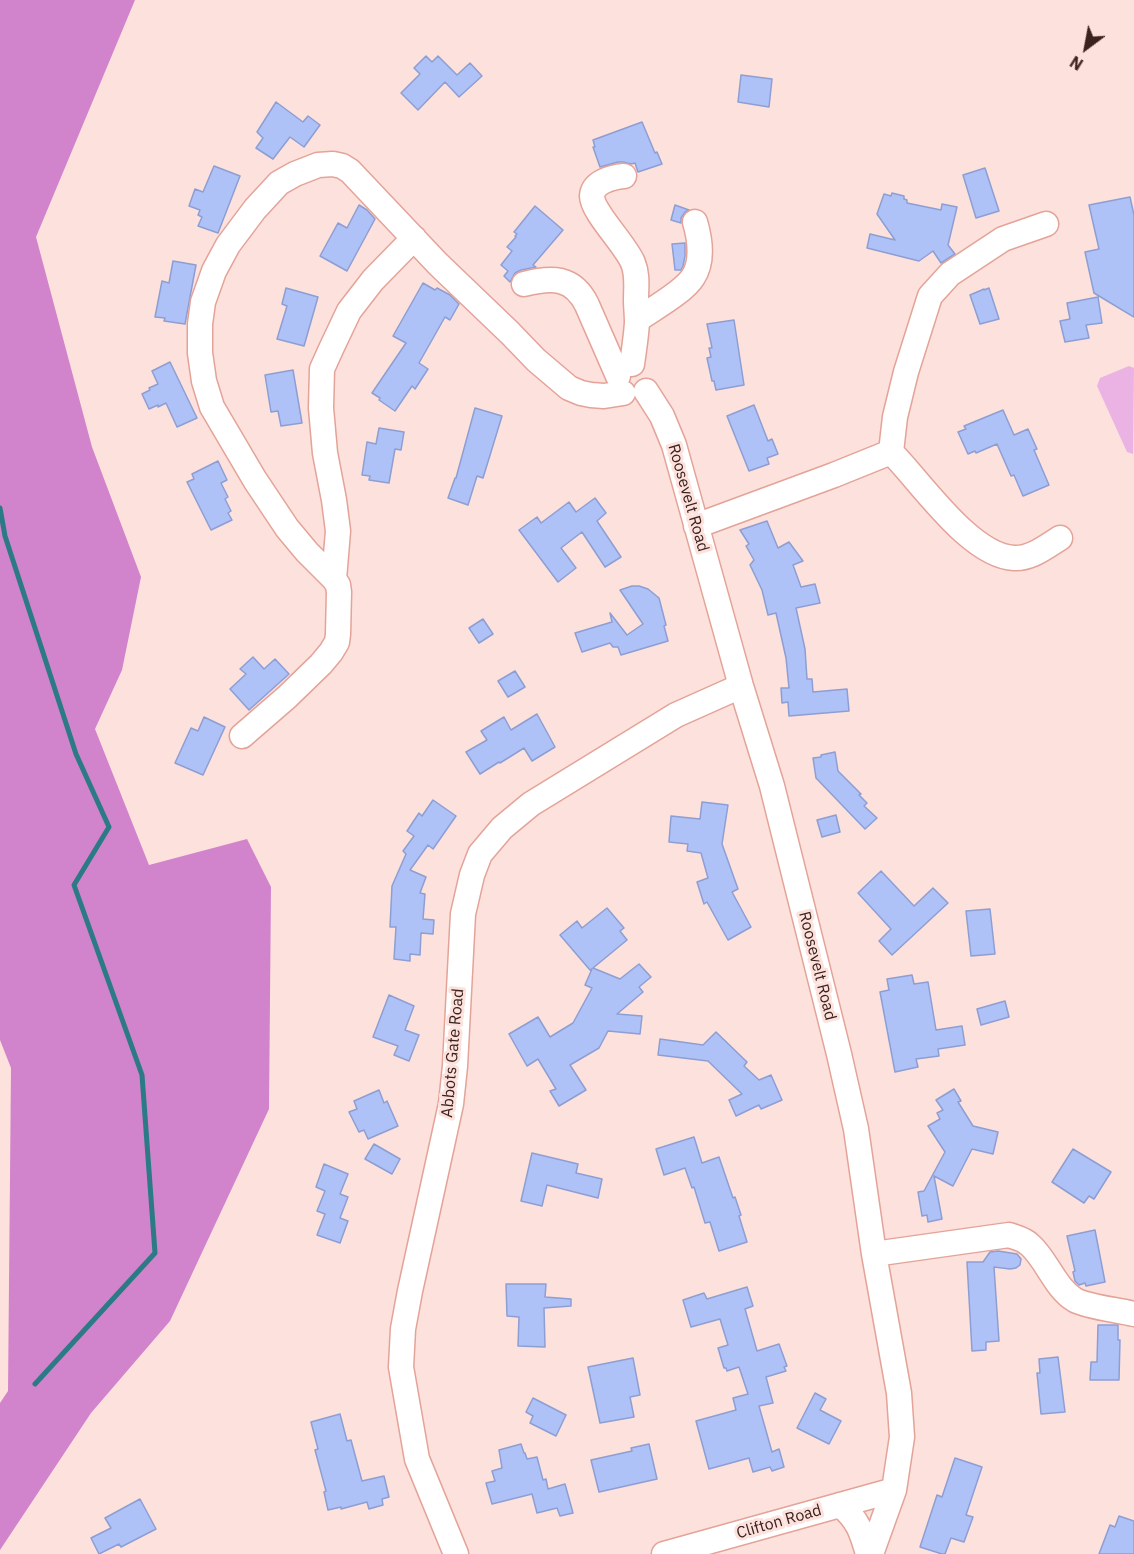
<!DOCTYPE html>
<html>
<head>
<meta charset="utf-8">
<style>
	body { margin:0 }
	#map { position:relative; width:1134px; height:1554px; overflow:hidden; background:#fde1dc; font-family:"IBM Plex Sans",sans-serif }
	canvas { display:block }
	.north { position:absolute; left:1056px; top:18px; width:60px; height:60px; -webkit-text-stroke:4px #fde1dc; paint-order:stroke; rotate:212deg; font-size:16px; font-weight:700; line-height:24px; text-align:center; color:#3b221e }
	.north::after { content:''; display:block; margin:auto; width:21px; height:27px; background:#3b221e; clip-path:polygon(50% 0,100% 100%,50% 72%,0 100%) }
</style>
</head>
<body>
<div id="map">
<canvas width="1134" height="1554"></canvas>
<div class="north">N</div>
</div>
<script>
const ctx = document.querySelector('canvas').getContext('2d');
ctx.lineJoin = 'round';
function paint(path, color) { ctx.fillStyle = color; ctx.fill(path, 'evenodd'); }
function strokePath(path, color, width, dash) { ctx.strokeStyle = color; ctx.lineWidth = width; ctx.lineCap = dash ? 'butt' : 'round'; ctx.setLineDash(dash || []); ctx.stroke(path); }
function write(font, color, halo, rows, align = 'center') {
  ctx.font = font + ' "IBM Plex Sans",sans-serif'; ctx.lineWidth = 6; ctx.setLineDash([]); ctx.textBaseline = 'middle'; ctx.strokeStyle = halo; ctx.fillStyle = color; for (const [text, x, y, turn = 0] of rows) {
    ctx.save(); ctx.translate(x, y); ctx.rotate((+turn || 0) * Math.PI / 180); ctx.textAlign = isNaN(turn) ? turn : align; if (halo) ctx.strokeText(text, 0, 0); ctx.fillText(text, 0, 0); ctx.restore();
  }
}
paint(new Path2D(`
	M1129,366L1134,368L1133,454L1127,452L1097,386L1100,378Z`), '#eab3e4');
paint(new Path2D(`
	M0,0H135L36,237L92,447L141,577L122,670L95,729L149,865L247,839L271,887L269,1109L170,1321L91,1413L0,1550V1403L8,1391L11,1068L0,1040Z`), '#d184cb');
strokePath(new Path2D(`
	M0,508L5,536L76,754L109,827L74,885L142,1075L155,1253L35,1384`), '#2b7a86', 5);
const building = new Path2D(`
	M426,56L432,62L438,56L457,75L470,63L482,76L459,97L445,82L418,110L401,93L420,74L414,68Z
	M741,75L772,79L769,107L738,102Z
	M276,102L303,122L308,116L320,125L304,147L290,137L273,159L256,148L263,138L257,132Z
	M642,122L655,153L657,152L662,164L638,172L635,163L631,164L623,162H618L600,167L593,147H595L593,140Z
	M214,166L240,176L218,233L198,226L202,217L198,215L200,210L189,206L195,189L203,192Z
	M985,168L999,211L976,218L963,175Z
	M892,193L904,196V199L907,200V203L941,210L942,204L957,207L948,245L955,254L941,263L933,251L919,261L867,248L870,234L895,240L877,214L884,194L891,196Z
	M1130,197L1134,215V317L1094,293L1085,252L1099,249L1089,205Z
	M359,205L367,210L375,219L347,271L320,256L338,223L347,228Z
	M675,205L689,210L685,212L681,218V223L671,220Z
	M535,206L563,230L533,265L536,267L521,270L515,273L510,282L504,276L508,271L501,265L512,251L507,247L516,237L515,236L517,234L514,232Z
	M685,243V256L683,266L681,270H675L672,244Z
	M173,261L196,265L185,324L164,321L165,318L155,317L162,281L169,283Z
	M423,283L435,290L437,288L450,295L459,304L450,320L445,317L419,363L428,369L415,389L412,386L395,411L379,400L380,398L372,393L406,343L393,336Z
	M286,288L318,297L304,346L277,339L287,306L282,304Z
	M989,288L999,319L980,324L970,295L984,289V290Z
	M1098,297L1102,323L1086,325L1089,338L1065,342L1060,321L1070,319L1067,303Z
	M734,320L744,385L716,390L714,381H712L707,358L711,357L709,348H712L707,324Z
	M170,362L197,418L177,427L166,403L158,407V405L149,409L142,394L150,390L149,388L158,384L152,371Z
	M293,370L302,423L281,426L278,411L271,412L265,375Z
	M754,405L768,441L772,439L778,454L767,458L769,464L749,471L727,416Z
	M475,408L502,416L483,478L477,476L468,505L448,498L455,478H456Z
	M1003,410L1014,435L1028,429L1037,449L1034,450L1049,485L1023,496L1014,475L1011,476L997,444L976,453L975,451L968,454L958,432L966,429L964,426Z
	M379,428L404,432L401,450L395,449L389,483L369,480L370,476L362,475L367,442L376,444Z
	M218,461L227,480L221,483L228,497L225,499L231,511L228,513L232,520L211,530L187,482L194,479L192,474Z
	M595,498L606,513L597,521L621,557L605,567L582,532L561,548L576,568L558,582L519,530L537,517L541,523L569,502L576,512Z
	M767,521L778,548L789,542L803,561L793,565L801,587L815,584L820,603L796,608L805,649L807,679H812L813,692L847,689L849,711L789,716L788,702L782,703L781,688H789L786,658L776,613L768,615L762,590L750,565L754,560L746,546L749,544L740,530Z
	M632,586H639L648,589L659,598L666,625L664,626L668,641L621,655L618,647H613L610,643L582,652L575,633L612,622L610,613L627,635L643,624L620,590Z
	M483,619L493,634L479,643L469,628Z
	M253,657L264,669L275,659L289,674L249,710L230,689L246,674L240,669Z
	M515,671L525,687L508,697L498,681Z
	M537,714L555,747L532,761L524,748L500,763L499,762L480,774L466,752L487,740L481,731L504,717L511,730Z
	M204,717L225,727L203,775L175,763L191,728L198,731Z
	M835,752L838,771L861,794L859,795L867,803L864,806L877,818L865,829L816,778L813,758L821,757V755Z
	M433,800L456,816L433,849L428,845L410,870L426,877L420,893L425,894L423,919L434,920L433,934L421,933L420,955L410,954V961L394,959L396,927H390L392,886L406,854L403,851L414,836L407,831L419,813L422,816Z
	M702,802L728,805L722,844L738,889L732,892L751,927L728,940L707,902L704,904L697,882L708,878L701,853L687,851L688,844L669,842L671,816L700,819Z
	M836,815L840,832L822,837L817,820Z
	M881,871L914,906L933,888L948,903L892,955L879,941L891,929L858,893Z
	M607,908L624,928L620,931L627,940L593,968L620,979L639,964L651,977L639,987L643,992L617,1014L642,1016L640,1034L608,1031L599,1048L570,1065L586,1090L559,1106L550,1091L556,1089L538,1059L527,1066L509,1034L538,1017L550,1037L573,1023L592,988L585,985L592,969L590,970L560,935L577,921L582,928Z
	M990,909L995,954L971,956L966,911Z
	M912,975L914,984L928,982L936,1030L962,1026L965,1045L938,1049L939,1056L916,1059L918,1067L895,1072L880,992L889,990L887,979Z
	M389,995L414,1006L405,1030L419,1035L409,1061L394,1055L398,1046L373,1037Z
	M1005,1001L1009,1017L981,1025L977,1009Z
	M716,1032L747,1062L744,1066L759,1080L771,1075L782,1100L761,1109L759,1105L736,1116L729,1100L742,1094L708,1061L658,1055L660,1039L703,1045Z
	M954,1089L961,1101L958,1102L973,1126L998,1132L993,1154L972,1149L953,1186L934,1176L942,1219L928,1222L927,1215L922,1216L918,1192L924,1191L945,1152L928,1126L940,1119L937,1113L943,1110L936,1100Z
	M379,1090L384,1103L387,1101L398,1126L368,1139L364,1130L359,1132L349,1112L357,1109L354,1101Z
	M694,1137L702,1163L719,1157L733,1198L735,1197L741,1215L739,1216L747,1242L719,1251L710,1222L705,1223L694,1187L692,1188L685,1168L664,1175L656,1149Z
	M374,1144L400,1159L392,1174L365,1159Z
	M1073,1149L1111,1172L1094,1199L1089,1196L1084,1203L1052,1182Z
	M532,1153L578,1164L576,1173L602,1179L598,1198L547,1185L542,1206L521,1201Z
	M324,1164L348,1174L340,1194L348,1197L340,1218L348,1221L340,1243L317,1235L325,1214L317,1211L325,1191L316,1187Z
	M1095,1230L1105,1282L1086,1286L1085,1283L1079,1285L1075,1281L1073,1272L1075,1271L1067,1236Z
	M998,1251L1017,1254L1021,1259L1020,1265L1016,1268L1010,1269L994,1267L999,1341L986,1342V1350L972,1351L967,1262H983L990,1252Z
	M506,1284H546L545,1297L571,1299V1306L544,1308L545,1347L518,1346L519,1317L507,1316Z
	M747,1287L753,1306L745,1309L757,1351L779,1344L787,1366L784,1367L786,1371L766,1377L773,1403L759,1406L772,1452L779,1449L784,1467L772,1471L770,1467L753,1472L749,1458L709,1469L696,1421L736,1410L733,1398L748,1394L739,1367L727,1371L726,1368H724L718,1348L728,1345L720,1319L691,1327L683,1300L704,1293L707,1299Z
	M1098,1325H1118V1340H1120L1119,1380H1090L1091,1362H1097Z
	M1058,1357L1065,1412L1041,1414L1037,1373H1040L1039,1359Z
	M633,1358L640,1395L630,1397L634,1417L600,1423L588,1367Z
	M815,1393L826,1399L820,1410L841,1421L829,1444L797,1428Z
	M533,1398L566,1415L556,1436L530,1423L533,1416L526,1412Z
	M340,1414L347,1441L351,1440L362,1481L384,1476L389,1497L382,1499L383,1505L369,1509L367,1502L341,1509V1507L328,1510L324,1492L326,1491L315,1450L318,1449L311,1422Z
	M521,1444L524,1453H525L527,1459L537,1457L543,1480L546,1479L548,1489L565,1484L573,1513L560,1516L557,1508L537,1513L532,1494L492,1504L486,1483L495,1481L492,1471L502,1468L499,1450Z
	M649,1444L657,1479L599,1492L591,1460L632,1451L631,1448Z
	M955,1458L982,1467L966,1515L973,1517L964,1542L951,1538L945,1554H942L920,1547L937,1495L942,1497Z
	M140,1499L156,1529L121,1547L119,1544L99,1554L91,1538L111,1528L105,1518Z
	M1119,1516L1134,1521V1554H1099L1110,1525L1115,1527Z`);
paint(building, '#afc2f8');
strokePath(building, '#8d9ed3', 1.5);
const minor = new Path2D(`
	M624,176C612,177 593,182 592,196C592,212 626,245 633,263C638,275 636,287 636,300C636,307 637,315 637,323C636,337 634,350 632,364
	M524,284C551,277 573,276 587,305L618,376
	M637,320C651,310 684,292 693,277C703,262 700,239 695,222
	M646,391L662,416L674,445L741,686L772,786L839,1054L856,1129L874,1254L899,1393L902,1437L894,1490L871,1554
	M891,452L895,417L906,372L930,296L950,274L1003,239L1046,224
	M696,526L834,475L891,452C921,482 970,556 1014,558C1031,559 1047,546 1060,538
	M334,579L338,531L334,500L325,453L321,408L322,369L331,349L349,311L373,280L414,238
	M242,736L287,697L321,664L331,652L337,642L338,634L339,592L338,585L334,579L307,552L287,528L255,480L212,407L204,381L200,353V324L203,302L214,271L228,245L255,209L279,183L295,174L318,165L333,164L342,166L350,171L438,264L510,333L536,360L569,388L581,393L591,395L604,396L623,393
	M874,1254L1009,1235C1017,1238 1024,1239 1030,1245C1047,1260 1055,1288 1075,1300C1088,1307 1118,1310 1134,1314
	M840,1505C858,1519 862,1533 868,1554
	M456,1554L417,1459L401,1367L403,1329L410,1291L451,1104L455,1066L463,914L472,875L480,854L502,828L531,804L676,715L741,686
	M664,1554L894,1490`);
strokePath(minor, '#e4a398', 27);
strokePath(minor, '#fff', 24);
write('16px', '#3b221e', '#fde1dc', [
	["Roosevelt Road",688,498,74],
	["Roosevelt Road",817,966,76],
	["Abbots Gate Road",453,1053,-85],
	["Clifton Road",779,1522,-16]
]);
</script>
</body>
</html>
